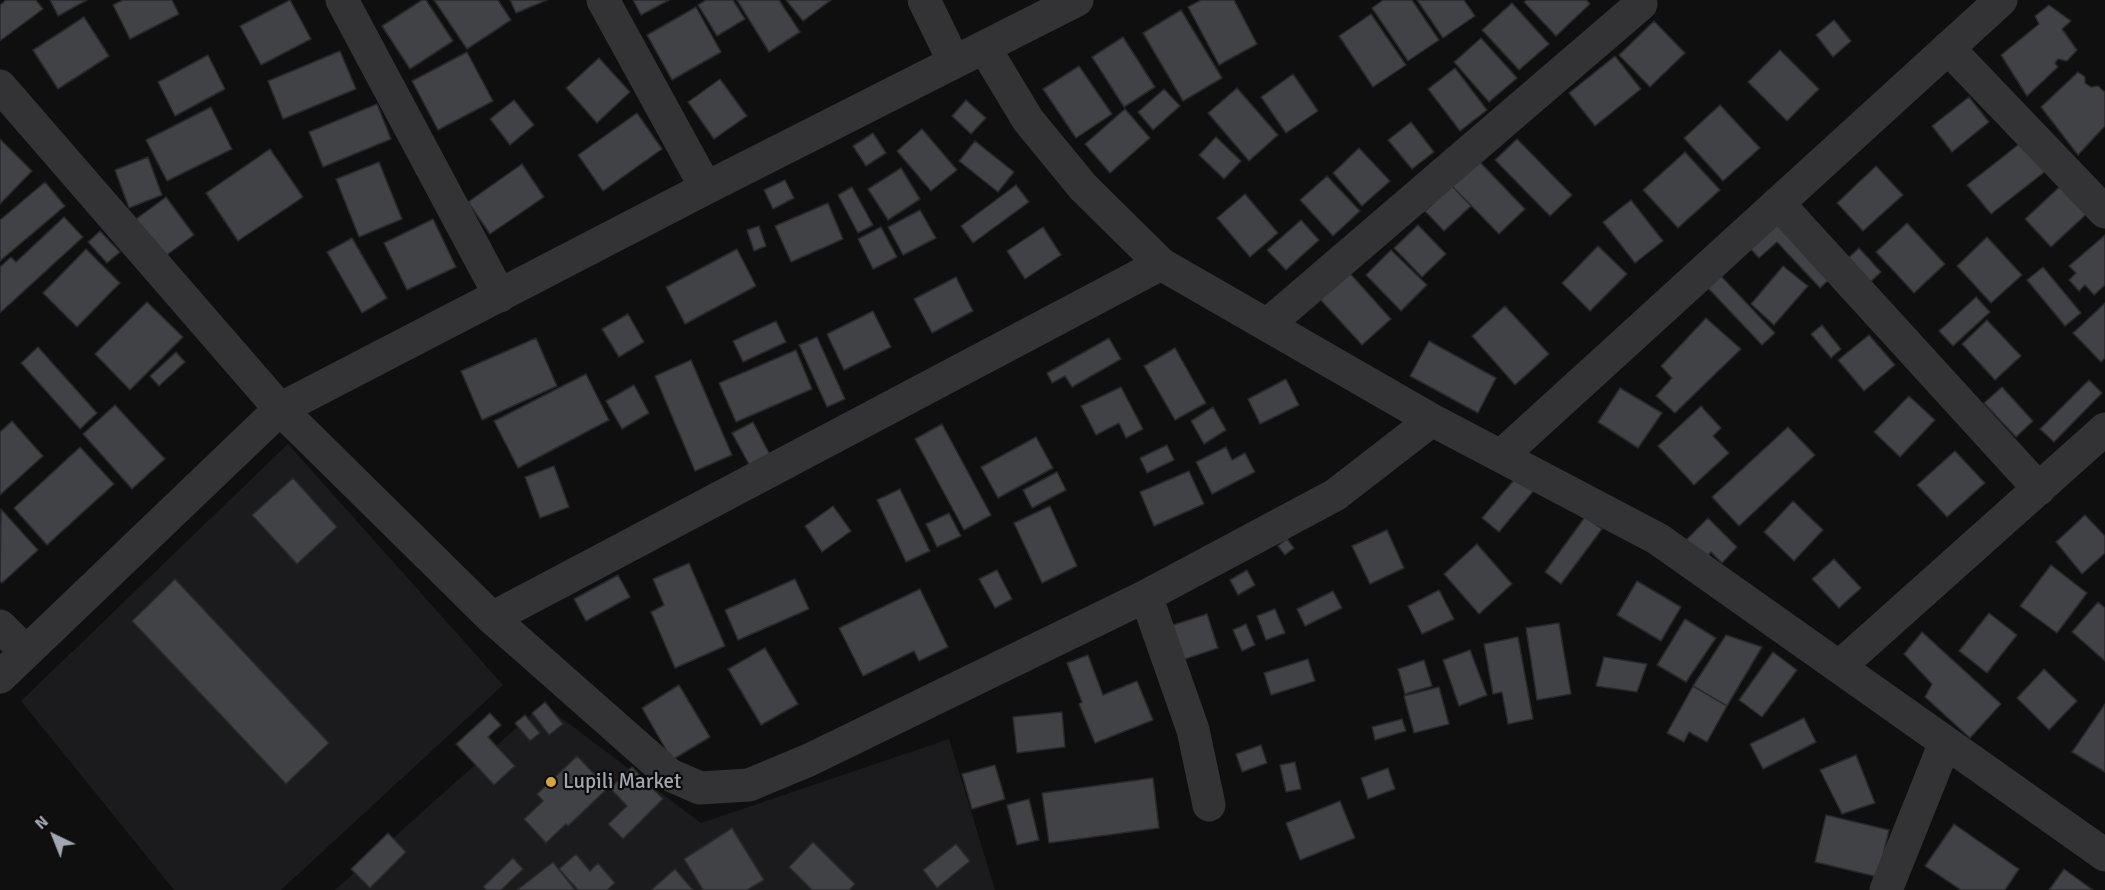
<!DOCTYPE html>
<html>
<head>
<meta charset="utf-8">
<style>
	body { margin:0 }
	#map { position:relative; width:2105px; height:890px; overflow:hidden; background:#0f0f10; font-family:Signika,sans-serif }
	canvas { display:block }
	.north { position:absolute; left:24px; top:806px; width:60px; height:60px; -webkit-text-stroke:4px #0a0a0b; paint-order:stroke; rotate:317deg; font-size:16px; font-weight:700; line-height:24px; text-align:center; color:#a2a6af }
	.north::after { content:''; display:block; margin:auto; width:21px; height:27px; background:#a2a6af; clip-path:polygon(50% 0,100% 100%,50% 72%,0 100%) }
</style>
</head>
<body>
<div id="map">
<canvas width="2105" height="890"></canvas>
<div class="north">N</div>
</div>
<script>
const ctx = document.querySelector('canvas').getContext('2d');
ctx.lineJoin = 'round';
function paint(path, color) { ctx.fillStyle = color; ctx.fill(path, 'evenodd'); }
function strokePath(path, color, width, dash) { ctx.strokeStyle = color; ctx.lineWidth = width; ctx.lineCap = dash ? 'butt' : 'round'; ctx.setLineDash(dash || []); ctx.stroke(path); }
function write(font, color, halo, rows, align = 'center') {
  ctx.font = font + ' Signika,sans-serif'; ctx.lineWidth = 4.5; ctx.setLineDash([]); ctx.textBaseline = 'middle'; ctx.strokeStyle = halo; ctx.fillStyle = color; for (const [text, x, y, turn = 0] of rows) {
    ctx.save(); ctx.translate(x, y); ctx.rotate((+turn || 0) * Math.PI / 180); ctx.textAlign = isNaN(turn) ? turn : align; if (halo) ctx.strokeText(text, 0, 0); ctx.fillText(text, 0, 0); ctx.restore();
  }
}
paint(new Path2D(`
	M288,444L503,685L281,890H174L21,701Z
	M543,704L701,823L949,739L995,890H335Z`), '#1b1b1d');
const building = new Path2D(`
	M6,0H36L43,9L0,41V5Z
	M50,0H87L58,16Z
	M123,0H172L179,14L130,39L113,5Z
	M290,0L311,39L261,65L240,26Z
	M422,0H426L453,41L410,69L382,26Z
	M434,0H498L511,20L467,49Z
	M510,0H547L516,13Z
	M633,0H669L641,15Z
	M706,0H733L745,19L717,36L698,5Z
	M737,0H779L800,32L769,52Z
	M786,0H831L803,21Z
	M1201,0H1234L1257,44L1219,65L1188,7Z
	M1383,0H1412L1439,40L1408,61L1372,8Z
	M1417,0H1464L1475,16L1443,38Z
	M1527,0H1587L1590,4L1556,36L1524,2Z
	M1512,3L1549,44L1519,70L1482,30Z
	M2049,5L2071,21L2062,29L2077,50L2067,61L2058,59L2055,63L2058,67L2027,96L2001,55L2039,24L2035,16Z
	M696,7L721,52L672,80L647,35Z
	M1181,10L1222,78L1183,101L1143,33Z
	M1371,14L1406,65L1373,87L1339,36Z
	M84,17L109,56L58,89L33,50Z
	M1834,20L1851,41L1833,57L1816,35Z
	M1654,21L1685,53L1650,87L1619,55Z
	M1123,37L1155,87L1124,107L1092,57Z
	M1481,38L1517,78L1489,102L1454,62Z
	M1780,50L1819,89L1787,121L1748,82Z
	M340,51L356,89L283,119L268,81Z
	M467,52L493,101L438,130L412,81Z
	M208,55L225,89L175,116L158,82Z
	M1615,56L1641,89L1595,126L1569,93Z
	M599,58L630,92L597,123L566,88Z
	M1079,66L1112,114L1076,138L1043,89Z
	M1455,68L1487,110L1460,131L1428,89Z
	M2078,72L2085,77V83L2091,87L2098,86L2105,92V126L2078,155L2041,107Z
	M1293,74L1318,111L1286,133L1261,97Z
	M720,79L747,116L714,139L688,102Z
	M1237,88L1278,135L1249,161L1208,113Z
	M1164,89L1180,106L1153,130L1138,112Z
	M1969,97L1989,122L1952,152L1932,126Z
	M514,100L534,125L510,145L490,119Z
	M966,100L986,118L971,134L952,116Z
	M377,104L391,139L323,167L309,132Z
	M1720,105L1760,148L1723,181L1684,138Z
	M211,107L232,149L167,181L146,140Z
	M1125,109L1150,138L1110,173L1085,144Z
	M637,113L662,149L603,191L578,155Z
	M1411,122L1434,152L1412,169L1388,140Z
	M922,129L957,170L931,191L897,151Z
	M873,133L886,153L866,166L853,146Z
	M1216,137L1241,161L1224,179L1199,155Z
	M0,139L32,171L0,204Z
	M1517,139L1572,195L1550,216L1495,160Z
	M975,141L1014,172L998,192L959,161Z
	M2023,141L2047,170L1991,214L1967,185Z
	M1359,148L1390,181L1362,206L1333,173Z
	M270,149L303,197L238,241L206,193Z
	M1685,152L1720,190L1678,228L1643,190Z
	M148,157L162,195L129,208L115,170Z
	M1475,157L1525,209L1499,234L1448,182Z
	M379,162L402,219L359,237L336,179Z
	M522,164L544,197L490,234L468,202Z
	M1876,166L1903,195L1863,231L1837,203Z
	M901,168L920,199L888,220L868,189Z
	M1327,176L1360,211L1333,236L1300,200Z
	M2068,179L2094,207L2051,247L2025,219Z
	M785,180L794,198L773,209L764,190Z
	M45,182L65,206L0,261V220Z
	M1016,185L1029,202L973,243L961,226Z
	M1452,186L1471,206L1444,231L1425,211Z
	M852,187L873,225L858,233L838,195Z
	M1245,194L1278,233L1250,257L1217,218Z
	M166,197L194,235L164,257L136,219Z
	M1631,200L1663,241L1635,263L1603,222Z
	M828,203L843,239L791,262L775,226Z
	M920,210L936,238L903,255L888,227Z
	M1779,214L1835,274L1820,288L1777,242L1759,258L1748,246Z
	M64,217L83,237L0,313V267L11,257L16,262Z
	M433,219L456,267L407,290L384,243Z
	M1301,220L1319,240L1286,270L1267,250Z
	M1907,223L1945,264L1914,293L1876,252Z
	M1418,225L1446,254L1422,277L1394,248Z
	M759,226L766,246L754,251L747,230Z
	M881,227L897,257L873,269L858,239Z
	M1043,227L1061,255L1025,279L1007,251Z
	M100,231L120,252L107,263L88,242Z
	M2105,235V285L2094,295L2085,285L2079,291L2069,280L2076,273L2069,266Z
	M1987,237L2022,275L1991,303L1957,266Z
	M352,238L387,298L362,313L327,252Z
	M1598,246L1627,274L1590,311L1562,283Z
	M1859,248L1881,272L1866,286L1844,262Z
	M86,249L120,283L77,327L43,293Z
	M737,249L756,286L685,324L666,287Z
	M1391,250L1427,285L1401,311L1366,275Z
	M1783,266L1808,286L1774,325L1751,304Z
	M2043,267L2081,313L2065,326L2027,280Z
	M1347,270L1391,319L1362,345L1318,297Z
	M1720,275L1775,333L1762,345L1707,287Z
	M956,277L973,311L932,333L914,299Z
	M1976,297L1990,312L1953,346L1939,331Z
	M147,302L183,337L130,390L95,354Z
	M2105,303V358L2101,362L2073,333Z
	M1505,306L1549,354L1515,385L1472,336Z
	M873,311L891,347L844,370L827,334Z
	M628,314L644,342L619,357L602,329Z
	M1706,318L1741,349L1675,413L1656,396L1672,378L1661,366Z
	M1987,320L2021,356L1995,380L1962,344Z
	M776,321L786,342L743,362L733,341Z
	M1822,325L1841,349L1831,358L1811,334Z
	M1869,335L1895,365L1864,391L1838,360Z
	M817,337L845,399L827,407L799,345Z
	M536,338L557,386L482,420L461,371Z
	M1109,338L1121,359L1072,387L1065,376L1052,383L1047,373Z
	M1429,341L1496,378L1478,413L1410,376Z
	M38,347L97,413L80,429L21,363Z
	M1175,348L1206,403L1175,420L1144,366Z
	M796,350L812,389L736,422L719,383Z
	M176,352L185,362L159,386L150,376Z
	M691,360L732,455L695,471L655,376Z
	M586,374L609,420L518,468L494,421Z
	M1286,379L1299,405L1260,424L1248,399Z
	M2089,380L2102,393L2054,442L2040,429Z
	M634,385L649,413L622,429L606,401Z
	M1121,387L1143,429L1126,438L1119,423L1096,435L1081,406Z
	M2002,387L2033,421L2016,437L1984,403Z
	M1620,388L1662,413L1638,448L1598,422Z
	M1909,396L1935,420L1900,457L1874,432Z
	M115,405L165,459L132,489L83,434Z
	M1701,406L1721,428L1713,436L1729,453L1694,485L1658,446Z
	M1213,407L1226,430L1204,444L1191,421Z
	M12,421L43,456L0,495V432Z
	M753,422L771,457L751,468L732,433Z
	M942,424L991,515L964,530L915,439Z
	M1788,427L1815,455L1739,526L1712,497Z
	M1036,437L1053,468L998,498L981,467Z
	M1167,445L1174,460L1147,473L1140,458Z
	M80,447L114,484L47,545L14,508Z
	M1226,447L1232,460L1245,453L1255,472L1212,494L1196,462Z
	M1955,451L1985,483L1947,517L1917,485Z
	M554,466L569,507L540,518L525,477Z
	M1189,471L1204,504L1154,526L1140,492Z
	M1057,472L1066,490L1032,508L1023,490Z
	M1519,474L1536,488L1499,532L1482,518Z
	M293,478L337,527L297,564L252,515Z
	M900,489L930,551L906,562L877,500Z
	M1793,501L1823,530L1794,561L1764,532Z
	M833,506L851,531L822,552L805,526Z
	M1050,506L1077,566L1042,583L1014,523Z
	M1,509L38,550L2,583L0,581Z
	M949,513L961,536L937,547L926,524Z
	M2085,515L2105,536V553L2082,574L2056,542Z
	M1585,517L1602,529L1561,584L1545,572Z
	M1708,518L1737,547L1722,563L1711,552L1704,560L1685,541Z
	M1387,530L1404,568L1370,584L1352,546Z
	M1287,539L1294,548L1285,555L1278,546Z
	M1477,544L1512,584L1479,614L1444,574Z
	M1834,559L1861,588L1839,608L1812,579Z
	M689,563L725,646L675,668L651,612L664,605L653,579Z
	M2051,565L2087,593L2057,633L2020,606Z
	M997,570L1012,599L995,608L979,579Z
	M1247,570L1255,585L1238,595L1230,580Z
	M618,575L630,597L586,621L574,599Z
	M175,579L329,743L286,784L132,621Z
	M795,579L809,609L738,640L725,610Z
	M1637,581L1681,607L1661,641L1617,615Z
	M920,589L948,647L919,661L914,651L863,676L839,628Z
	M1439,590L1454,619L1422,634L1408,606Z
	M1333,591L1342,608L1305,626L1297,609Z
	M2098,602L2105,608V661L2072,632Z
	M1275,609L1285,633L1266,640L1257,616Z
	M1989,613L2017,635L1987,673L1959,651Z
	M1207,614L1218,648L1182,660L1170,626Z
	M1685,619L1716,638L1686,682L1657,665Z
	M1559,623L1571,694L1537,700L1526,628Z
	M1246,624L1255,645L1242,651L1233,630Z
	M1922,632L2001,704L1970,738L1925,697L1932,684L1904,654Z
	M1726,635L1762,647L1727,706L1693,686Z
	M1518,637L1533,719L1508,724L1502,692L1493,694L1484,644Z
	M765,648L798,704L761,725L728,669Z
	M1470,650L1487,695L1459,706L1443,660Z
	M1773,652L1797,670L1762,717L1739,700Z
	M1088,655L1103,695L1137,681L1153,720L1095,743L1079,704L1082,702L1067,663Z
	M1604,657L1647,664L1637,692L1596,686Z
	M1308,659L1315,681L1271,695L1264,673Z
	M1424,660L1432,686L1405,694L1398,669Z
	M2044,669L2077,701L2049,730L2017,698Z
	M679,685L710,737L672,760L642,708Z
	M1693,686L1727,706L1707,742L1689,732L1684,742L1667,733Z
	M1439,687L1449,724L1414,733L1404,696Z
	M545,702L563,724L549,735L532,713Z
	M2105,704V772L2072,752Z
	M1062,712L1065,747L1017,753L1013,717Z
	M490,713L501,725L488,737L515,766L494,785L456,744Z
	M525,715L540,733L530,741L515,723Z
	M1804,718L1816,742L1763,769L1750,744Z
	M1402,719L1406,731L1375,740L1372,727Z
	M1261,745L1267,763L1242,772L1236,754Z
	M1856,755L1875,803L1842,814L1820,770Z
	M577,756L608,788L568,826L566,824L546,843L524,819L543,801L537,794Z
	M1295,762L1301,789L1286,792L1280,765Z
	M995,765L1005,799L972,809L962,774Z
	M632,767L663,799L623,839L608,824L627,806L610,788Z
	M1388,768L1395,789L1368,799L1361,778Z
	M1153,778L1159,828L1049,843L1042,793Z
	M1029,799L1039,840L1017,845L1007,805Z
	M1340,801L1355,838L1300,860L1286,823Z
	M1826,815L1889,830L1878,877L1815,862Z
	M1954,824L2019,869L2005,890H1961L1925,866Z
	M732,828L764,880L747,890H703L684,859Z
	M388,833L406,852L370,888L351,869Z
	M813,842L855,884L849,890H812L789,867Z
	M956,844L970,861L937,888L923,870Z
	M576,854L590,871L598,863L615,883L607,890H578L559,869Z
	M513,858L523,869L501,890H487L483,887Z
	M553,862L575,890H517Z
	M675,869L693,890H651Z
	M2064,869L2093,890H2049Z`);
paint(building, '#414245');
strokePath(building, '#29292c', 1.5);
strokePath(new Path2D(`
	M342,0L500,296
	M603,0L706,188
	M924,0L954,62
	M984,47L1028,120L1083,187L1161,264L1432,420L1658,539L2105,855
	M1948,48L2105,212
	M0,86L280,409L492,618L670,775L700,788L749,785L809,760L1146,596L1335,495L1432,420
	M1778,203L2039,489
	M1267,325L1641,4
	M1501,456L2001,0
	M1146,596L1193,730L1209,805
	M492,618L1161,264
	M0,626L25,651
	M1840,666L2105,429
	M0,677L280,409L706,188L1077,0
	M1886,890L1945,743`), '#333336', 33);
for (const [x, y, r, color] of [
	[551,782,6,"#d8a43f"]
]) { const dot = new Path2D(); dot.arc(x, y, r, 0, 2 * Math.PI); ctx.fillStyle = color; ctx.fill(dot); strokePath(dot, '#0a0a0b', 2); }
write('21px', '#a2a6af', '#0a0a0b', [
	["Lupili Market",563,782]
], 'left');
</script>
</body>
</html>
